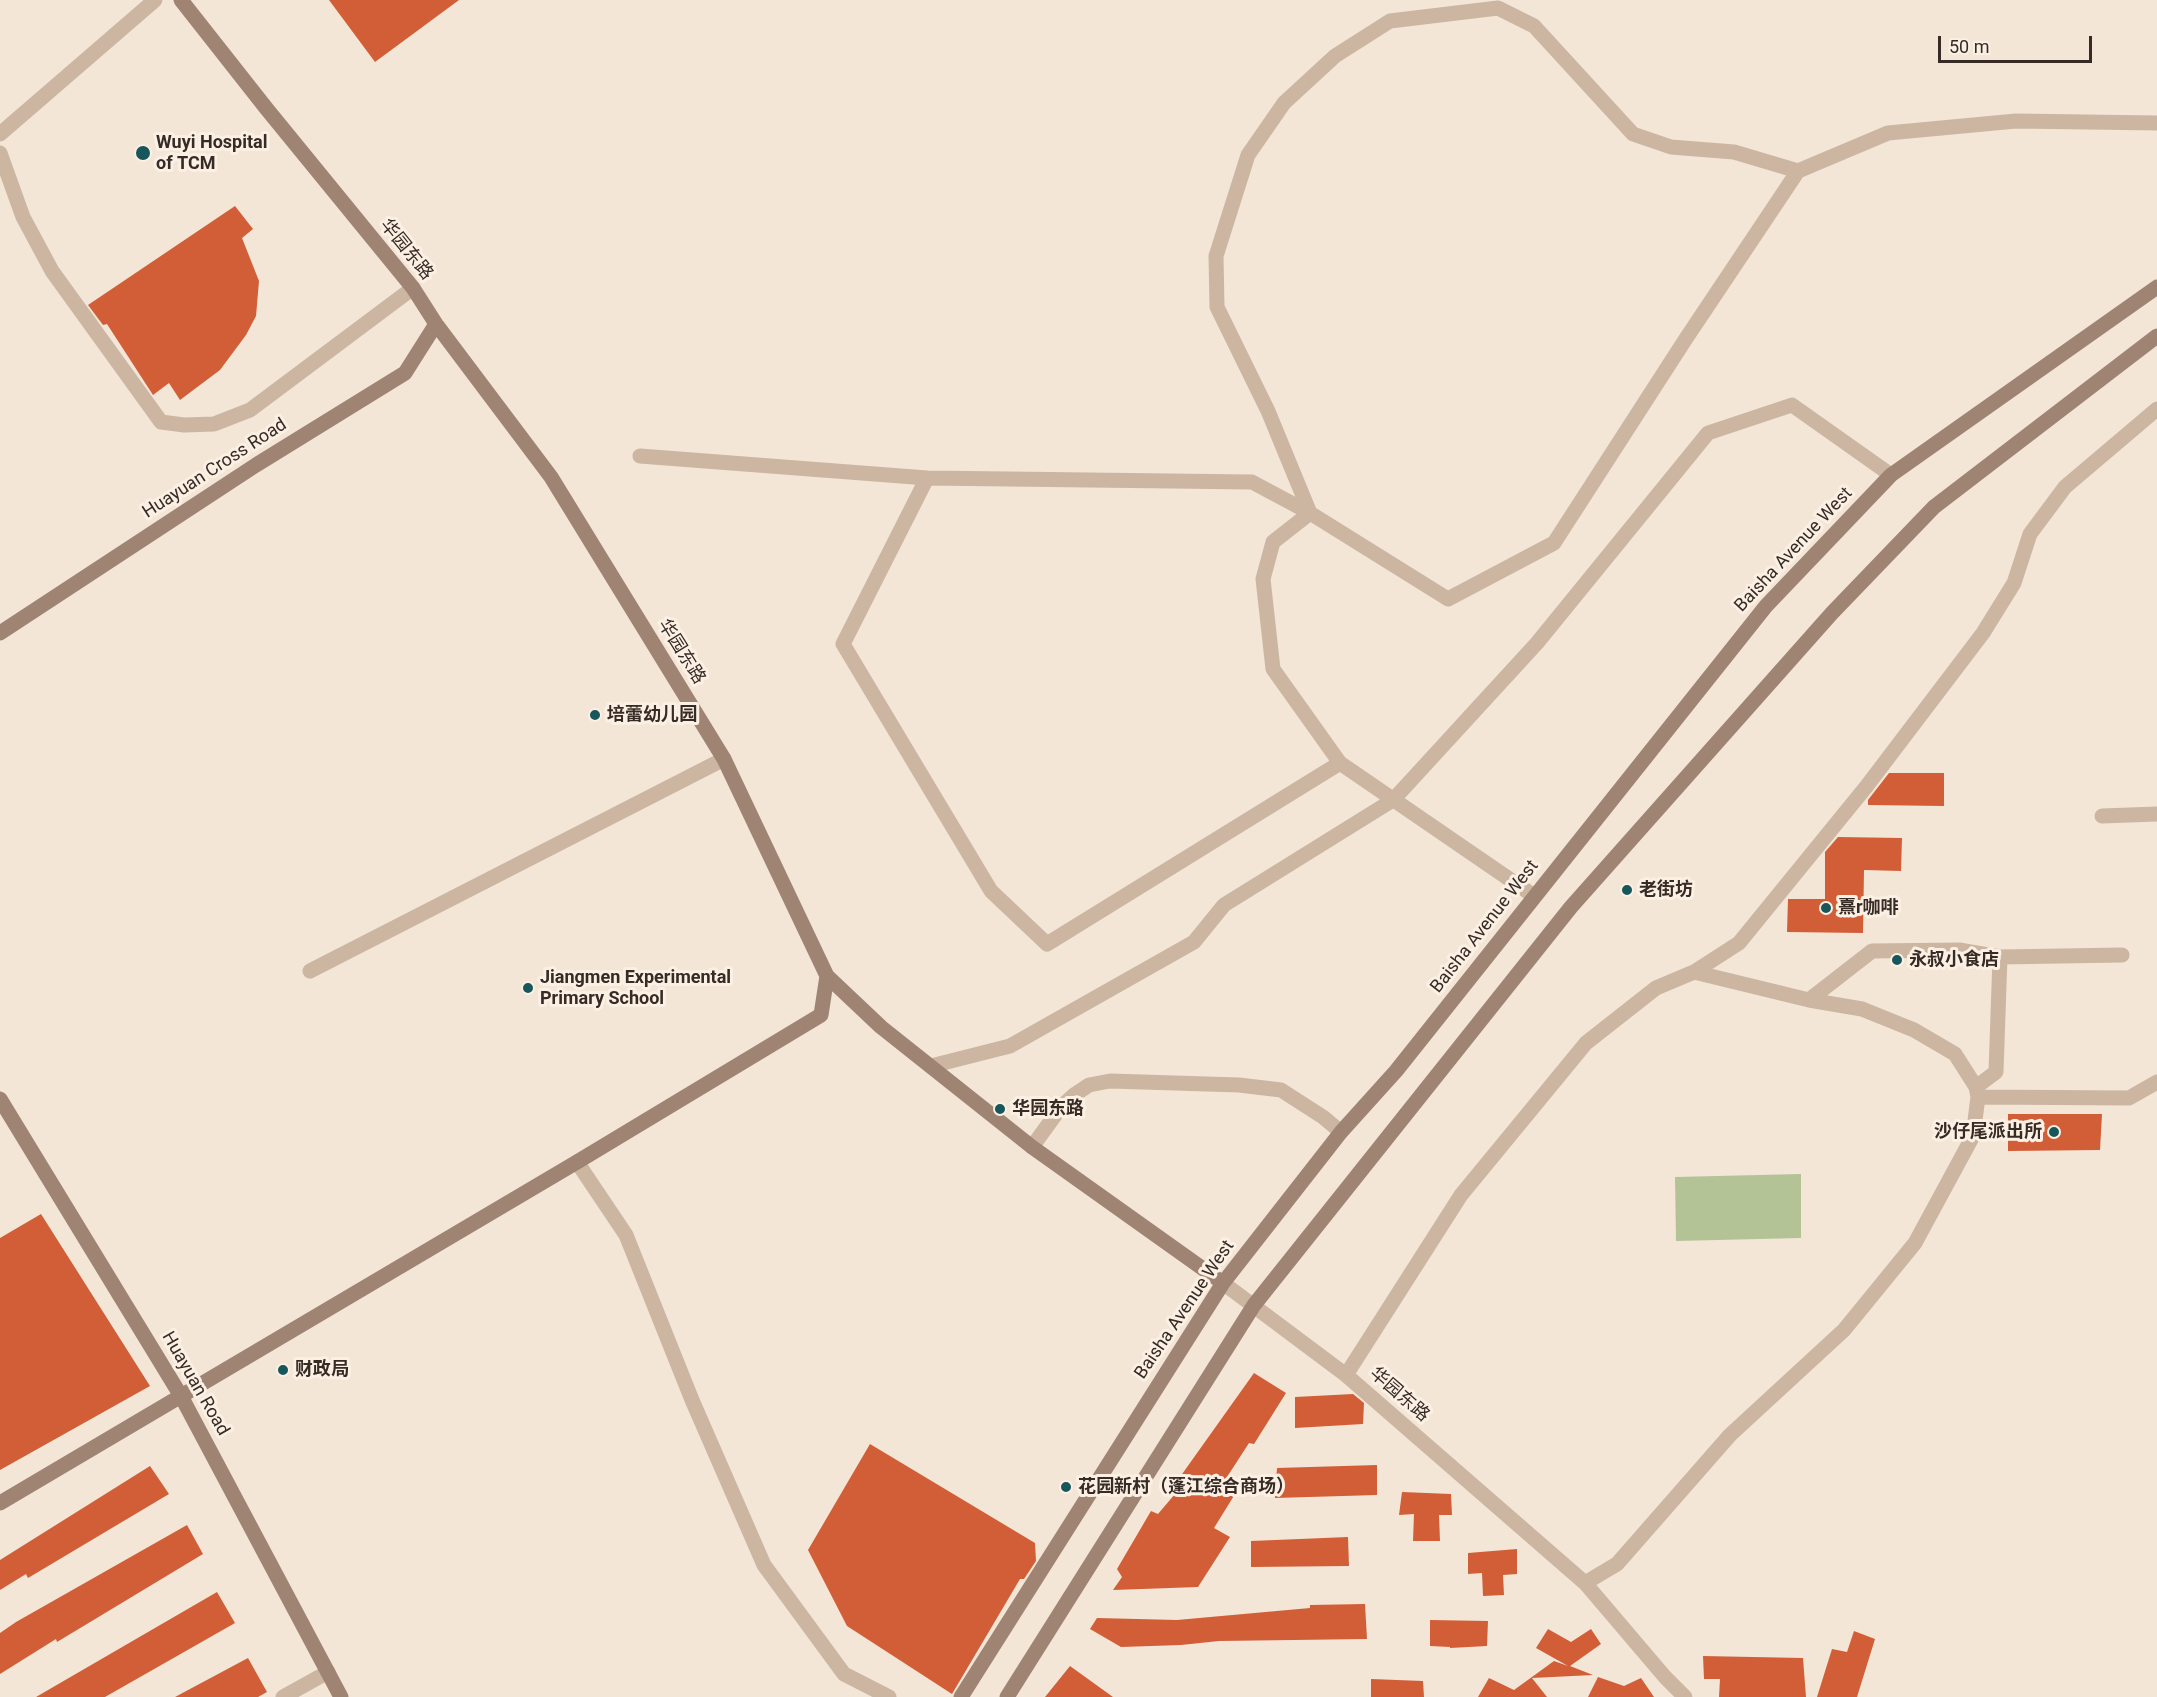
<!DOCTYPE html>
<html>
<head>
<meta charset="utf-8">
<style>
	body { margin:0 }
	#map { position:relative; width:2157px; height:1697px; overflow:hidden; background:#f3e6d7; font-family:Roboto,sans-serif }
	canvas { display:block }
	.scale { position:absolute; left:1938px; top:36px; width:154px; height:27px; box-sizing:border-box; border:3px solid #362b25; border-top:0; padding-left:8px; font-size:18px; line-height:21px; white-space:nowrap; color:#362b25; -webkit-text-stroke:4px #fbf0e3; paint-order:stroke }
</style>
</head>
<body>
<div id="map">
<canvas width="2157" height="1697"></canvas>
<div class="scale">50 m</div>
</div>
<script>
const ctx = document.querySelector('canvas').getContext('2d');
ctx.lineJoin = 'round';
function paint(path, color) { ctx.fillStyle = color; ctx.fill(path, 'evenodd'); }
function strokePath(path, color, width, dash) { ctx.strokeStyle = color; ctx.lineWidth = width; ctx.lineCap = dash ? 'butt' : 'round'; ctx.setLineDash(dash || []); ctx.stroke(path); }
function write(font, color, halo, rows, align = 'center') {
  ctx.font = font + ' Roboto,"Noto Sans SC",sans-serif'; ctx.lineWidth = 6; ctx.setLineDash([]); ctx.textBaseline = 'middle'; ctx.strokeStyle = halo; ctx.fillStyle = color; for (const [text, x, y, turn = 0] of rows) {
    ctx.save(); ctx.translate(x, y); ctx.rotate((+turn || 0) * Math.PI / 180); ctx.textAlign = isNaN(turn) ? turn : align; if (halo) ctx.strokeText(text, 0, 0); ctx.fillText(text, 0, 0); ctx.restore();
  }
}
paint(new Path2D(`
	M1801,1174V1238L1676,1241L1675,1177Z`), '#b3c396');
paint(new Path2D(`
	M329,0H459L375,62Z
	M235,206L253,229L242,238L259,281L256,316L246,335L220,370L180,400L169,383L153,395L107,324L103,325L88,305Z
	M1889,773H1944V806L1868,805V800Z
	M1838,837L1902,838L1901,871L1864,870L1863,933L1787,932L1788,899H1825V852Z
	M2008,1114H2102L2100,1150L2008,1151Z
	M41,1214L150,1386L0,1470V1238Z
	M1254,1373L1286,1393L1254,1444L1249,1443L1227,1477L1240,1486L1214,1528L1230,1537L1198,1587L1113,1590L1122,1577L1117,1569L1151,1511L1158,1514L1186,1481L1180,1477Z
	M1353,1394L1364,1403L1363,1424L1295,1428V1397Z
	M870,1444L1035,1543L1036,1561L1024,1579H1020L952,1694L847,1626L808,1550Z
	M1377,1465V1495L1275,1498L1277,1468Z
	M150,1466L169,1494L28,1578L26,1574L0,1590V1560Z
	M1402,1492L1451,1494L1452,1515H1439L1440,1541H1413L1414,1514L1399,1515Z
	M187,1525L203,1554L57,1642L56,1639L0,1674V1633L16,1622Z
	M1348,1537L1349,1566L1251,1567V1541Z
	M1517,1549V1574L1503,1575L1504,1595L1483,1596L1482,1573L1468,1574V1553Z
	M217,1592L235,1623L105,1697H36Z
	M1365,1604L1367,1639L1219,1641L1181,1645L1121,1647L1090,1629L1097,1618L1177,1620L1310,1608V1605Z
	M1430,1620L1488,1621L1487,1646L1450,1648V1647L1430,1646Z
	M1548,1629L1571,1642L1591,1629L1601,1644L1570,1666L1593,1675L1532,1678L1547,1697H1478L1489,1678L1514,1690L1554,1661L1568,1666L1536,1648Z
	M1854,1631L1875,1639L1857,1697H1817L1832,1649L1847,1652Z
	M1703,1656L1803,1658L1806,1697H1719L1720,1679H1704Z
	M248,1658L267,1692L258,1697H175Z
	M1070,1666L1113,1697H1045Z
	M1598,1677L1624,1686L1641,1678L1654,1697H1588Z
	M1371,1679L1423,1681L1424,1697H1371Z`), '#d15e37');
strokePath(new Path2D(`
	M0,134L155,0
	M0,153L23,217L52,271L161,422L184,425L214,424L250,410L413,288
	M640,456L927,478
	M1310,513L1273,542L1263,579L1273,669L1340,763L1047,944L991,891L843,644L927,478L1252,482L1310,513L1448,599L1554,543L1685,340L1798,171L1888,133L2016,121L2157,123
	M1310,513L1268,411L1217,307L1216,256L1248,155L1284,103L1335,56L1390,21L1498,8L1534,26L1633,134L1671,147L1734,152L1798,171
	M1340,763L1534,896
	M2102,816L2157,814
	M310,971L724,759
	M1809,1000L1872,951L1959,950L2000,957
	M931,1066L1010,1046L1194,942L1224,905L1393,800L1537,643L1708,433L1792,405L1891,475
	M1976,1087L1996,1072L2000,957L2122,955
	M1978,1097L2129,1098L2157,1082
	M1032,1147L1061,1107L1074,1095L1089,1085L1110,1081L1239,1085L1281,1090L1323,1117L1341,1132
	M577,1162L626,1235L692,1400L764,1565L844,1674L889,1697
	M1223,1283L1346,1375L1585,1583L1665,1677L1685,1697
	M1346,1375L1461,1195L1586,1043L1656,988L1694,972L1739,943L1866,787L1983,633L2014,583L2030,534L2065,487L2157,409
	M1585,1583L1617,1564L1730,1435L1844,1330L1915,1243L1973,1136L1978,1097L1976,1087L1955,1054L1914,1030L1862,1009L1809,1000L1694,972
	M283,1697L328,1672`), '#ccb6a2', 15);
strokePath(new Path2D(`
	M181,0L266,108L413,288L436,324L551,477L724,759L827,976L881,1027L1032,1147L1223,1283
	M0,633L256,465L405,373L436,324
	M0,1099L181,1396L341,1697
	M0,1503L577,1162L821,1015L827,976
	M961,1697L1223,1283L1341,1132L1396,1071L1766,606L1891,475L2157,287
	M1007,1697L1254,1305L1571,907L1832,613L1934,507L2157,336`), '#a08473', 15);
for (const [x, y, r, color] of [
	[143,153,8,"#17565b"],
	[595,715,6,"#17565b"],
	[1627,890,6,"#17565b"],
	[1826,908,6,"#17565b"],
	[1897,960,6,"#17565b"],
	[528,988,6,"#17565b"],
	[1000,1109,6,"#17565b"],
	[2054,1132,6,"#17565b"],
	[283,1370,6,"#17565b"],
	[1066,1487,6,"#17565b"]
]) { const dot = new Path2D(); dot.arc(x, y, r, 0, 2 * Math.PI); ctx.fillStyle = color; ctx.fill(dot); strokePath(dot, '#fbf0e3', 2); }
write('bold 18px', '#362b25', '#fbf0e3', [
	["Wuyi Hospital",156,143],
	["of TCM",156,164],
	["培蕾幼儿园",607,715],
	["老街坊",1639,890],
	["熹r咖啡",1838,908],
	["永叔小食店",1909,960],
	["Jiangmen Experimental",540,978],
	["Primary School",540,999],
	["华园东路",1012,1109],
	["沙仔尾派出所",2042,1132,"right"],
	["财政局",295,1370],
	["花园新村（蓬江综合商场）",1078,1487]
], 'left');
write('18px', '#362b25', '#fbf0e3', [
	["华园东路",406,250,51],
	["Huayuan Cross Road",215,469,-33],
	["Baisha Avenue West",1794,550,-47],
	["华园东路",681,652,58],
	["Baisha Avenue West",1485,927,-52],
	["Baisha Avenue West",1185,1310,-56],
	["Huayuan Road",195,1384,60],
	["华园东路",1399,1395,41]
]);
</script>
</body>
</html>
